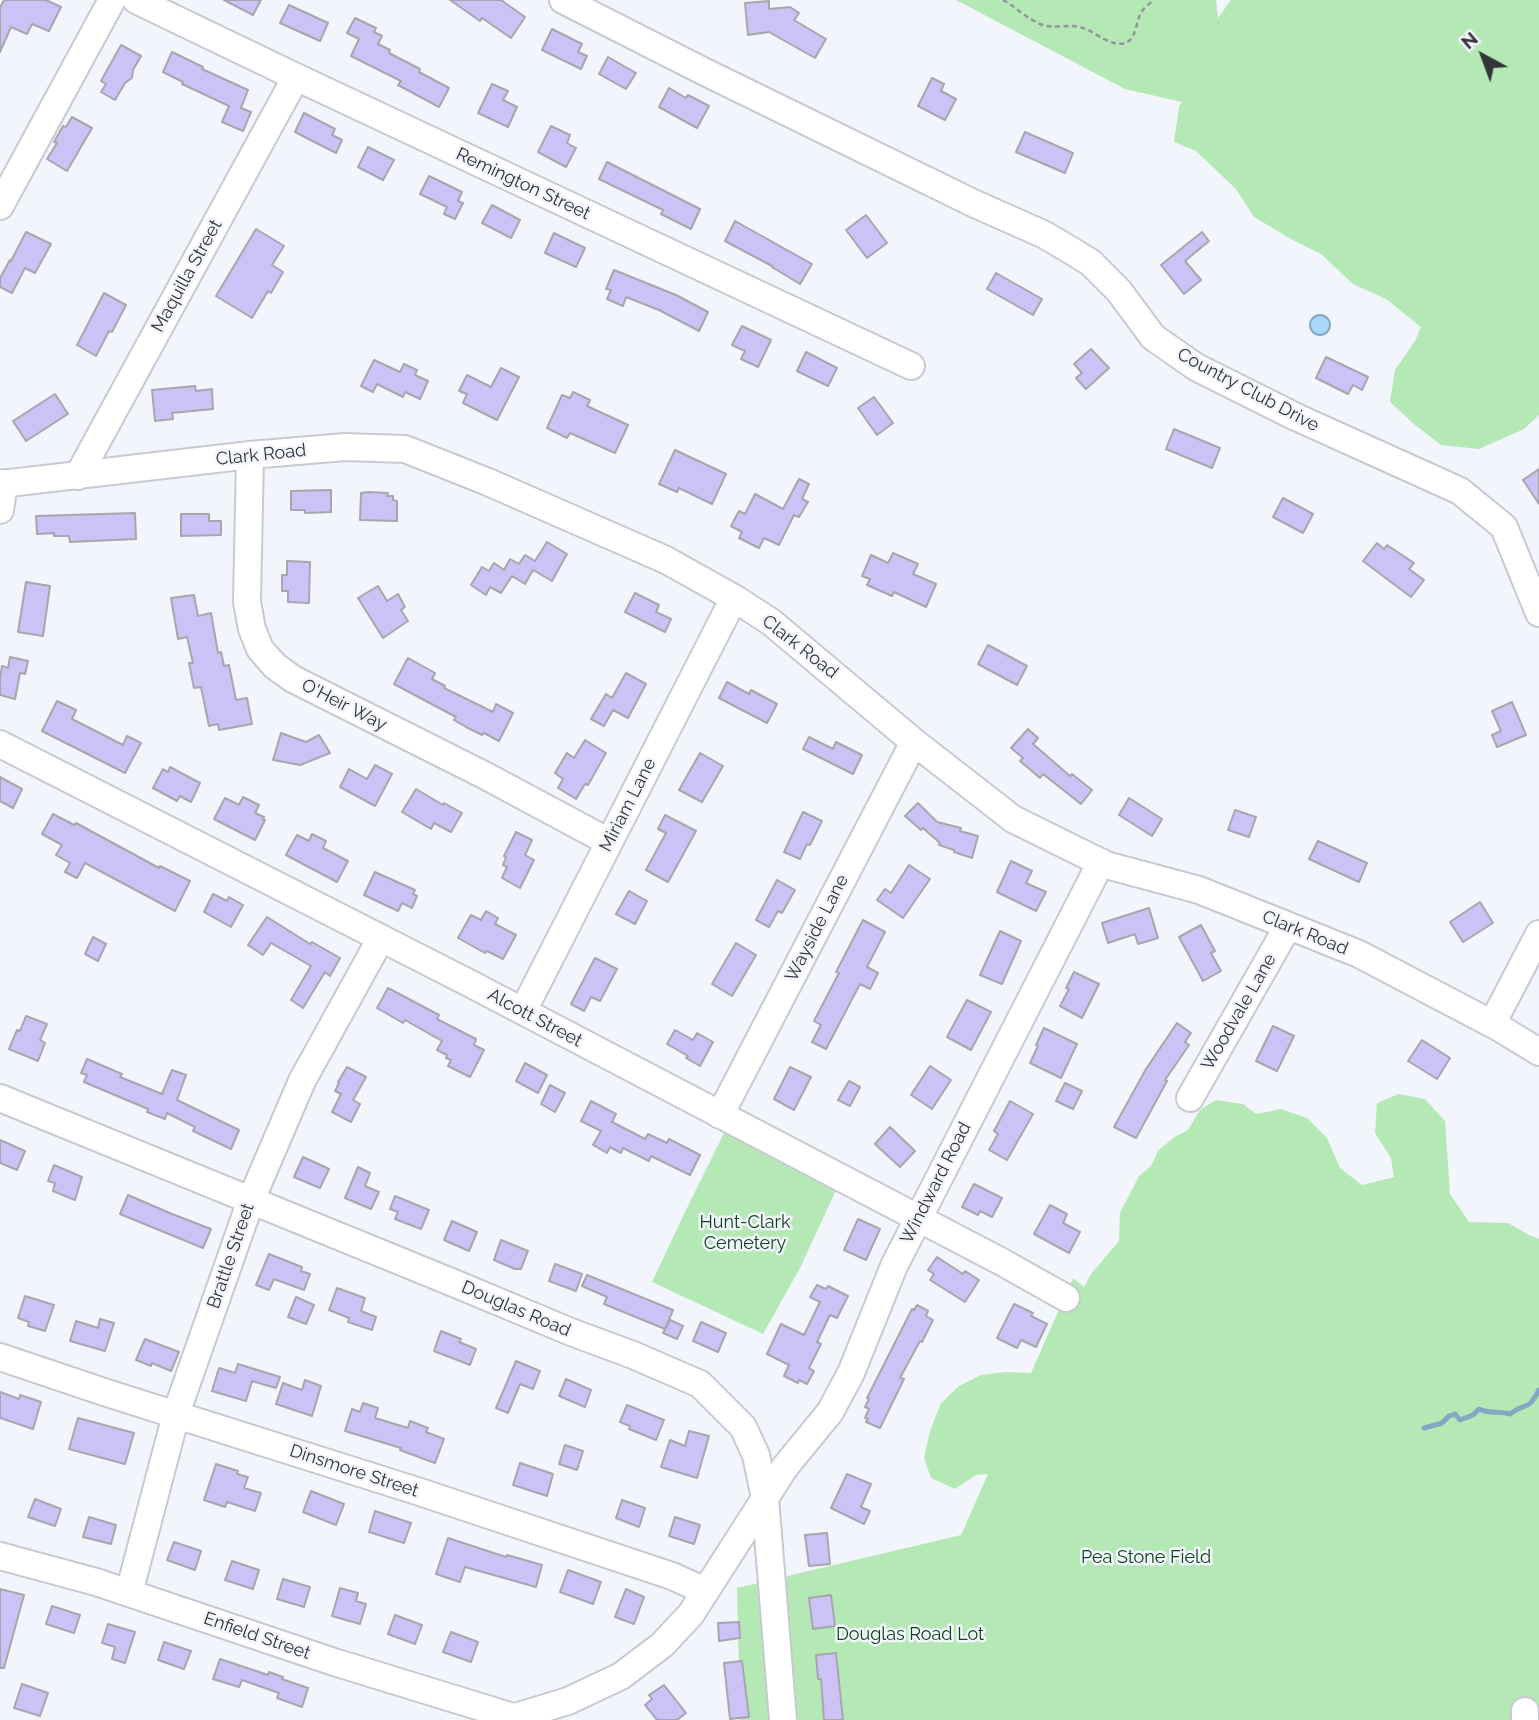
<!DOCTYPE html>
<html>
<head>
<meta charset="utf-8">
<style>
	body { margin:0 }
	#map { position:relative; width:1539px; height:1720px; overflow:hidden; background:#f3f5fd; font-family:Raleway,sans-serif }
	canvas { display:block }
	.north { position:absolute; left:1448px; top:21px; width:70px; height:70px; -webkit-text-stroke:5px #f3f5fd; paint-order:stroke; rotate:319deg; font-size:19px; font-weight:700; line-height:28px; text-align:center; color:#343538 }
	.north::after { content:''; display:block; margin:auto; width:24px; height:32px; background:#343538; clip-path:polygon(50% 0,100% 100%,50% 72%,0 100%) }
</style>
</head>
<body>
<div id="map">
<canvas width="1539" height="1720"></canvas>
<div class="north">N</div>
</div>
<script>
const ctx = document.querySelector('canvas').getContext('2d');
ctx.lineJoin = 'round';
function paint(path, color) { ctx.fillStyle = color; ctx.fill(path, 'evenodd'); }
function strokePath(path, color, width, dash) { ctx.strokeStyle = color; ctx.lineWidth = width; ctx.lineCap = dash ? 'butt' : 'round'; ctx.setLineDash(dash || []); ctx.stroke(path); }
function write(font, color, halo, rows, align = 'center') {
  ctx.font = font + ' Raleway,sans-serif'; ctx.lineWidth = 5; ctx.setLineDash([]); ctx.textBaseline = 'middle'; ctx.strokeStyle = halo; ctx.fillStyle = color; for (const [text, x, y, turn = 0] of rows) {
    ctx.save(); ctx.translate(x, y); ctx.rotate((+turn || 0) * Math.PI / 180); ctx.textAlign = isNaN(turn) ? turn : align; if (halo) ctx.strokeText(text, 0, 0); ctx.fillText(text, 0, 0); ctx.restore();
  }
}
paint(new Path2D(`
	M956,0H1216L1218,18L1231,0H1539V415L1524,429L1479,449L1441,445L1415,425L1390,402L1395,370L1415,341L1421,327L1386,299L1353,284L1321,254L1291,239L1254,217L1236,189L1196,151L1174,142L1179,107L1182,102L1125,89Z
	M1399,1094L1425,1099L1445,1121L1450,1194L1469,1222L1508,1223L1529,1235L1539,1239V1720H740L737,1588L961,1535L988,1474L976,1475L955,1489L931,1478L924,1458L930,1431L941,1403L959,1386L981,1375L1005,1372L1031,1373L1073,1278L1084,1287L1091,1274L1119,1241L1120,1213L1139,1176L1151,1166L1158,1151L1173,1138L1188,1130L1200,1110L1216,1100L1243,1104L1256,1114L1281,1109L1307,1118L1327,1138L1340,1168L1362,1185L1394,1177L1391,1158L1375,1133L1377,1103Z
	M724,1133L838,1186L800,1268L763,1334L652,1282L685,1212Z`), '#b4e9b5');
const water = new Path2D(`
	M1310 325a10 10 0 1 1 20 0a10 10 0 1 1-20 0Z`);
paint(water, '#a8d8fd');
strokePath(water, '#85a7c2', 2);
strokePath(new Path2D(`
	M1424,1428L1442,1423L1449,1416L1455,1414L1460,1420L1473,1415L1479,1409C1489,1414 1499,1411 1510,1414C1526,1401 1527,1413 1539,1390`), '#85a7c2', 5);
const building = new Path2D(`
	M4,0H46L61,7L49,31L32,24L27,34L11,27L0,52V8Z
	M224,0H261L253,15Z
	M450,0H501L525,17L511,38L482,18L480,21Z
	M769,1V9L790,7L799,13L794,20L826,39L815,58L769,32L748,35L745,3Z
	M289,5L328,23L320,41L280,23Z
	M355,18L376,28L374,32L382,36L378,44L390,50L389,53L420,69L419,72L449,88L439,107L398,85L401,81L351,56L359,39L347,33Z
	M552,29L582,44L578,52L587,56L581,69L542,50Z
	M121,45L141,56L133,70L132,78L125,83L115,100L101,92L106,84L101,81Z
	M172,52L203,67L202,69L248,90L241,108L251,112L243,131L222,122L229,106L182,84L183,82L163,72Z
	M608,57L636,73L626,89L599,74Z
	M932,78L944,84L941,91L956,99L945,120L918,106Z
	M492,84L508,91L503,100L517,107L508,127L478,113Z
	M669,88L686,98L688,95L709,106L697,128L659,107Z
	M304,113L335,129L332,135L342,140L336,153L295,132Z
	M72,117L92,128L67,171L47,159L57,143L54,142L63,126L66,127Z
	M551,126L570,135L567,143L576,148L566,167L538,152Z
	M1025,132L1073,153L1065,173L1016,152Z
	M368,147L394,160L383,180L358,167Z
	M607,162L700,209L691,229L661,214L663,210L599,179Z
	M429,176L462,192L458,201L463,203L455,219L444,214L447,207L420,194Z
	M492,205L520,220L511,238L482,223Z
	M866,215L887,243L867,258L846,230Z
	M735,221L812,264L800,284L772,267V266L725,241Z
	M256,229L284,246L272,265L283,272L271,293L268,291L252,318L216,296Z
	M26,232L51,244L35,273L25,268L12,293L0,287V278L10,260L11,261Z
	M1202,232L1209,241L1185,261L1201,280L1184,294L1161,265Z
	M554,233L585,248L576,267L545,253Z
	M614,270L676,295L708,312L699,331L659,310L626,297L623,306L607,299L611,290L606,289Z
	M996,273L1042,299L1033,315L987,289Z
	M104,293L126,305L112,332L109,331L96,356L77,345Z
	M742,326L771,340L758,367L741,359L745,351L732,345Z
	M1091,349L1109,368L1086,389L1076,378L1082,373L1074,364Z
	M806,352L837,368L828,386L797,371Z
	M1326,357L1368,377L1362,390L1353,385L1348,394L1316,378Z
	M374,360L400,372L404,364L417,370L415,375L428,381L420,399L405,392L403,397L377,384L373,392L361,386Z
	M501,368L519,377L497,420L463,403L467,394L459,391L467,375L491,387Z
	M195,386L196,391L212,389L213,409L172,413L173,419L155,421L152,390Z
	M573,392L590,400L587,406L628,425L615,453L570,433L567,438L547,428L562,395L570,398Z
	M55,394L68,414L26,441L13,421Z
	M874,397L893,423L877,435L858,408Z
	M1174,429L1220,448L1212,468L1166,449Z
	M675,450L726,474L712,504L679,488L677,492L659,484Z
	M1539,469V504L1523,480Z
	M799,479L809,484L802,499L808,502L799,517L794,515L779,545L764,538L759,548L739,538L742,532L731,526L739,511L745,514L755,494L783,509Z
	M331,490V512L305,513V510H291V491Z
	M369,492L388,493L387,496H393V500L397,501V521L360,520L361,493Z
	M1283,498L1313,514L1303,533L1273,517Z
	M135,513L136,539L70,542L69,536H54V533L37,534L36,516Z
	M181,514H209V521H221V535L181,536Z
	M547,542L567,554L552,581L533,570L525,584L512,576L501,593L490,587L486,595L471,585L482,567L489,571L494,563L504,570L510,559L519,564L525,555L535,561Z
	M1377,543L1384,549L1387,545L1414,563L1409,569L1424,580L1411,597L1363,561Z
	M893,553L918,564L913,574L936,584L926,607L894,592L892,596L867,585L870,579L862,576L871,555L888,563Z
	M287,561L310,562L309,603L288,602V591H282V575H287Z
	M26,582L50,586L43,636L18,632Z
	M378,586L387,601L398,594L405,607L401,610L408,621L383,638L358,598Z
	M635,593L659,605L656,612L671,619L665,632L625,612Z
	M194,595L198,616L211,613L218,653L221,652L224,666L229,665L236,700L247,698L252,724L219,730L218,724L209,726L201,687L194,688L189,663H193L187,637L178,639L171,598Z
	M988,645L1027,666L1017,685L978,664Z
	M10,657L28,661L25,674L20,673L15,699L0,695V678L2,666L8,668Z
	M408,658L435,673L432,679L445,686L444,688L493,712L496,704L513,713L499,741L484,733L482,735L466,727L454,720L456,717L394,684Z
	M626,673L646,684L628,718L613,710L604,726L591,719L606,694L612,698Z
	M727,682L749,694L751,690L777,704L767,723L719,698Z
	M57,701L76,710L72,719L123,745L127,736L141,743L125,773L42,731Z
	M1512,702L1526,735L1497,747L1492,735L1501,731L1492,711Z
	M1028,729L1038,738L1033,744L1070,776L1072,774L1092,790L1081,804L1043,774L1040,778L1020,761L1023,758L1011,748Z
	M281,733L306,742L319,735L330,753L300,765L273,760Z
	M809,737L833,749L836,742L862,755L853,774L803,749Z
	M585,740L606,753L588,785L585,784L576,799L558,788L563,779L555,773L567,753L574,758Z
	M700,753L723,766L702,802L679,790Z
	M375,765L392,774L375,806L340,787L349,769L367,779Z
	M170,767L200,783L191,802L180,796L177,801L153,788L163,769L168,772Z
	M0,777L22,789L13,808L0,801Z
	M416,789L443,805L444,803L462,813L451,832L434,823L431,829L402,812Z
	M243,797L259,805L255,813L264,817L263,820H265L255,840L214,819L225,798L239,805Z
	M1129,798L1162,819L1152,836L1119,815Z
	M918,803L937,822L961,828L960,831L978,836L972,858L954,852V850L939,845L940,843L923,828L921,830L905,816Z
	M1235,810L1256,817L1249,837L1228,830Z
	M803,812L822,821L810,845L807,844L800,859L784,852Z
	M53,814L74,825L76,823L159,868L160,866L190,881L175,911L85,863L77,878L65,872L70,863L56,855L62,845L42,834Z
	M665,815L696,831L668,882L646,870L666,833L658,829Z
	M516,832L532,840L525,855L534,860L520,888L502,878L507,867L503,865L506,857L504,856Z
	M312,834L326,841L323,848L348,861L337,882L286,855L297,835L309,841Z
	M1318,841L1367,863L1359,882L1309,859Z
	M1011,861L1032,871L1026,883L1046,892L1036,911L997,892Z
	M909,865L930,879L903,918L877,900L885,889L891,893Z
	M375,872L415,890L413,894L417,896L412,908L402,903L398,911L364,895Z
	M777,880L795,890L782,913L778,911L769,927L756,920Z
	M629,891L647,901L635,924L616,914Z
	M213,894L227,901L229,897L243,905L231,927L204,912Z
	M1480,902L1493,923L1463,942L1450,922Z
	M1149,908L1158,938L1138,944L1135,934L1108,943L1102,923Z
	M486,911L498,918L495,924L516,935L503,959L487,951L485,953L458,938L471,915L481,920Z
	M267,917L310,944L312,942L340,958L330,976L325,972L303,1008L291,1000L311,966L271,943L263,955L248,945Z
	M863,920L885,932L867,967L878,973L870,989L860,984L826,1049L812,1042L821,1025L814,1021L839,973L836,972Z
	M1201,925L1215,951L1211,953L1221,971L1203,981L1179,937Z
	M1000,931L1021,941L1002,984L980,975Z
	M93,937L106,944L98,961L85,954Z
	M736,943L756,955L732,996L712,984Z
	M595,958L617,969L600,1001L591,997L584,1011L571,1004Z
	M1074,972L1099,984L1082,1018L1060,1006L1069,989L1066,988Z
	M388,988L439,1015L437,1019L476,1039L474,1045L484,1050L470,1077L448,1066L451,1060L446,1058L447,1055L437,1050L442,1041L405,1020L403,1023L377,1008Z
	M967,1000L991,1012L971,1050L947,1037Z
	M26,1016L47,1024L40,1040L45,1043L38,1061L9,1049L17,1030L20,1031Z
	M1177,1023L1191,1033L1185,1042L1189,1045L1165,1080L1167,1081L1136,1138L1114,1127L1146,1069Z
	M1273,1026L1294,1036L1277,1071L1256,1061Z
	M1044,1028L1077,1044L1061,1078L1030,1063L1038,1046L1036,1045Z
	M675,1030L693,1040L697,1033L713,1042L700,1066L686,1058L688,1056L667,1044Z
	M1422,1040L1450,1058L1437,1079L1408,1061Z
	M87,1059L122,1074L120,1077L162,1094L172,1070L186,1075L177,1100L239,1130L231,1149L193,1131L195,1127L167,1113L165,1119L147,1112L148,1109L84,1082L87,1075L81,1073Z
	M525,1063L547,1075L538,1093L516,1081Z
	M930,1066L951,1080L932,1109L911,1095Z
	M347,1067L366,1077L353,1100L360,1104L351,1122L332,1112L341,1094L335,1091L339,1083L338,1082Z
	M790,1067L811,1077L794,1110L774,1099Z
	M849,1081L860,1087L850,1106L838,1100Z
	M1065,1083L1082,1091L1073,1109L1056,1101Z
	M550,1085L565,1093L555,1112L541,1104Z
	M591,1101L616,1114L612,1122L645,1139L648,1134L667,1143L669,1139L700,1155L690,1175L651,1156L649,1161L623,1148L621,1153L610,1147L607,1153L593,1145L601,1131L581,1121Z
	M1010,1101L1033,1114L1007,1160L989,1150L998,1134L994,1131Z
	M890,1127L915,1151L900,1167L875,1144Z
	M0,1140L25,1151L17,1170L0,1163Z
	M303,1157L329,1169L320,1188L294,1177Z
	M54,1165L82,1177L75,1200L53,1191L55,1183L48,1181Z
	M358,1167L370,1173L365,1186L379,1192L371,1209L345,1198Z
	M974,1184L1002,1198L992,1217L980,1211L978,1215L962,1207Z
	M128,1195L172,1214L211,1229L203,1248L120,1214Z
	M395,1196L429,1210L421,1229L395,1219L398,1212L390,1209Z
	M1050,1205L1067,1214L1063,1223L1080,1232L1069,1253L1034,1234Z
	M858,1219L880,1229L866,1260L844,1250Z
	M452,1221L477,1232L469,1251L444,1240Z
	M501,1240L528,1251L521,1269H515L494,1260Z
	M269,1254L302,1267L301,1271L310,1274L304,1290L274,1279L269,1290L256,1285Z
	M937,1257L963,1274L965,1271L979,1280L965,1302L930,1280L934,1274L928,1270Z
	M555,1264L582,1274L576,1291L549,1281Z
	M587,1275L673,1310L665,1329L604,1304L607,1297L582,1286Z
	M817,1285L826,1289L828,1286L848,1296L837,1318L830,1315L817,1342L821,1344L809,1368L814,1371L807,1384L799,1380L798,1383L784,1376L789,1365L767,1354L781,1324L804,1335L820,1302L810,1297Z
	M337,1288L365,1298L361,1311L376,1317L372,1330L348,1322L349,1318L329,1310Z
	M25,1296L54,1305L45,1331L28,1326L29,1322L18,1318Z
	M296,1297L314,1305L306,1324L288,1317Z
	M1014,1304L1033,1313L1031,1316L1047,1324L1036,1347L1021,1340L1017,1348L997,1338Z
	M917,1305L928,1311L926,1316L933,1320L922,1342L920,1341L900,1378L904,1379L880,1428L866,1422L868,1419L865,1418L869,1409L865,1407L869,1399L867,1398L912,1309L914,1310Z
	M100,1319L114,1323L105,1351L70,1341L76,1321L98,1328Z
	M670,1320L683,1326L677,1339L663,1333Z
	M701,1322L726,1333L718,1352L693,1341Z
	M441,1331L461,1339L459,1342L476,1349L470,1365L434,1351Z
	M145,1339L179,1352L171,1371L152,1363L151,1366L136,1360Z
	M516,1361L540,1371L533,1389L520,1384L508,1413L496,1408Z
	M238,1364L280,1377L276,1388L252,1381L246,1401L212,1391L219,1368L235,1373Z
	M566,1379L591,1390L585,1407L559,1396Z
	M305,1380L321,1386L312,1416L276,1404L283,1383L302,1390Z
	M0,1392L19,1399L20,1395L41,1402L33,1429L0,1418Z
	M363,1403L378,1408L375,1418L408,1428L410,1421L428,1428L426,1432L444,1439L435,1463L400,1450L401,1448L345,1431L352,1409L360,1412Z
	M627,1405L664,1420L656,1440L629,1429L630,1426L620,1422Z
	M78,1418L134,1433L125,1464L69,1449Z
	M689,1431L709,1436L697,1478L661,1467L670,1440L685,1446Z
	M565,1445L583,1451L577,1470L559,1464Z
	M520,1463L553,1474L547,1496L513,1485Z
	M216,1464L238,1471L237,1474L248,1477L244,1488L261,1493L255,1511L227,1502L225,1507L204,1500Z
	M847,1474L871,1484L861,1507L870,1511L864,1524L831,1508Z
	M311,1491L344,1504L336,1525L303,1512Z
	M35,1499L61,1509L55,1526L28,1517Z
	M622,1500L645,1508L639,1527L616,1518Z
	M375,1511L411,1523L404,1543L369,1532Z
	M89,1517L116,1525L111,1544L83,1537Z
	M675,1517L700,1525L694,1544L669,1536Z
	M827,1533L830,1564L809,1566L805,1535Z
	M448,1538L506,1557L507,1555L542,1565L536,1587L465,1567L460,1582L436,1574Z
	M174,1542L201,1551L195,1570L167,1560Z
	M232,1561L259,1570L253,1589L225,1580Z
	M568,1570L601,1582L593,1604L560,1592Z
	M283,1579L310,1587L304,1607L277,1599Z
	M340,1588L358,1593L356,1601L366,1604L360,1624L332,1616Z
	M0,1589L24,1595L4,1668H0Z
	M626,1589L644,1597L634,1624L615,1617Z
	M831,1595L835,1626L813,1629L809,1598Z
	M52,1606L80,1615L74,1633L46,1624Z
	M395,1615L422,1625L415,1644L388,1634Z
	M739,1622L740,1638L719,1641L718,1623Z
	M108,1624L135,1632L125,1663L112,1659L115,1647L102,1643Z
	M451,1632L478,1642L471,1662L443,1652Z
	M164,1642L191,1651L184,1669L158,1660Z
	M836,1653L843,1720H824L821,1679H818L816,1655Z
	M220,1659L268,1675L269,1672L283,1677L282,1679L308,1688L302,1707L277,1698L279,1693L242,1680L239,1687L213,1679Z
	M742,1661L749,1717L730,1719L724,1663Z
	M22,1684L48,1693L40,1716L14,1708Z
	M664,1685L686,1713L677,1720H657L645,1705L652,1699L649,1695Z`);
paint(building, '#ccc2f6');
strokePath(building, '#a7a6ad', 2);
const minor = new Path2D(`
	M136,0L296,77L911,366
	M563,0L705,72L973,203L1045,235L1090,262L1119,291L1153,337L1196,367L1296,417L1460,491L1504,527L1539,613
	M0,206L112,0
	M250,455L247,602L252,629L260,649L275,666L293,679L486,776L609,842
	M78,476L296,77
	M0,484L250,455L345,447L405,449L488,482L666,560L734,598L771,622L914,742L1013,819L1106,865L1199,890L1359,954L1498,1027L1539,1052
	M0,510L4,483
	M0,744L469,983L1002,1262L1066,1298
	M523,1011L734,598
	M1492,1024L1539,934
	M0,1098L456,1284L571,1332L633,1355L700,1384L743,1427L756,1455L765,1498L783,1720
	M1190,1098L1288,926
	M720,1115L914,742
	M0,1357L107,1393L420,1492L672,1576L705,1591
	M0,1556L96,1582L334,1662L513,1717
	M129,1593L177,1411L251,1200L302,1081L381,938
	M505,1720L568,1701L621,1676L662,1645L691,1614L785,1467L830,1412L851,1373L894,1266L1101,862
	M1525,1720V1711`);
strokePath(minor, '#c8cad2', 30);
strokePath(new Path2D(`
	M1003,0C1016,7 1026,18 1040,24C1053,30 1069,23 1083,28C1096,32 1115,51 1129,41C1137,34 1136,20 1142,11C1145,7 1150,3 1154,0`), '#93959a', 2.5, [5, 3.5]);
strokePath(minor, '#fff', 26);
write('18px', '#343538', '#f3f5fd', [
	["Remington Street",523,184,25],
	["Maquilla Street",187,276,-61],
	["Country Club Drive",1248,390,28],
	["Clark Road",261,455,-6],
	["Clark Road",800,647,38],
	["O'Heir Way",344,705,27],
	["Miriam Lane",628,805,-63],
	["Wayside Lane",817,928,-63],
	["Clark Road",1305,933,22],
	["Woodvale Lane",1239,1012,-60],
	["Alcott Street",535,1018,28],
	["Windward Road",936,1183,-63],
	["Brattle Street",231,1256,-71],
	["Douglas Road",516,1309,23],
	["Dinsmore Street",354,1471,18],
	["Enfield Street",257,1636,19]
]);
write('18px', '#0d4515', '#f3f5fd', [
	["Hunt-Clark",745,1223],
	["Cemetery",745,1244],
	["Pea Stone Field",1146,1558],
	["Douglas Road Lot",910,1635]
]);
</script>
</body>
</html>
